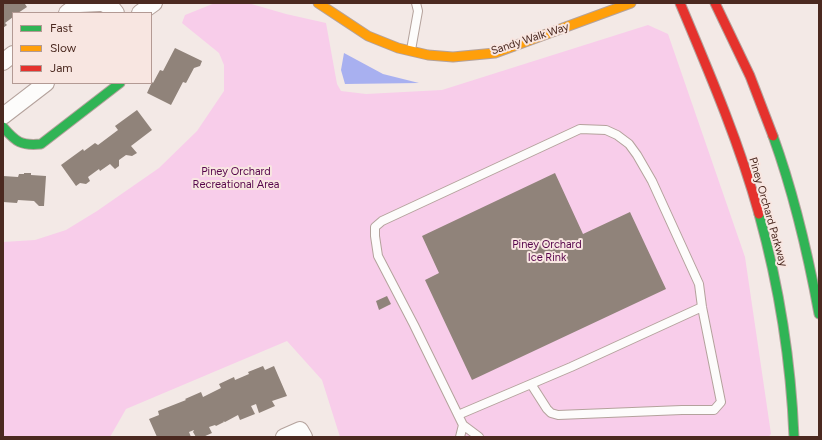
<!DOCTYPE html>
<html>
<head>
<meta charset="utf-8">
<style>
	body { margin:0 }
	#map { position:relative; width:822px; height:440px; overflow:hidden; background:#f3e9e6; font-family:Figtree,sans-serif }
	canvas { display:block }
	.frame { position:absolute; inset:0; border:4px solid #4b2920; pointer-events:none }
	.legend { position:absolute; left:12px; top:12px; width:140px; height:72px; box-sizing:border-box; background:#f8e6e1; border:1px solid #b39a94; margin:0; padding:5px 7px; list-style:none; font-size:12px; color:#4b2920 }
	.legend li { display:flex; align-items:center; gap:8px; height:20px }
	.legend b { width:20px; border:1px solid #b39a94 }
</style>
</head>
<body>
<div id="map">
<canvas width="822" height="440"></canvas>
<div class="frame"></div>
<ul class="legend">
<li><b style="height:5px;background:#30b455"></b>Fast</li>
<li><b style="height:5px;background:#ff9f0a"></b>Slow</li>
<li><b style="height:5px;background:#e5322d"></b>Jam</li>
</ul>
</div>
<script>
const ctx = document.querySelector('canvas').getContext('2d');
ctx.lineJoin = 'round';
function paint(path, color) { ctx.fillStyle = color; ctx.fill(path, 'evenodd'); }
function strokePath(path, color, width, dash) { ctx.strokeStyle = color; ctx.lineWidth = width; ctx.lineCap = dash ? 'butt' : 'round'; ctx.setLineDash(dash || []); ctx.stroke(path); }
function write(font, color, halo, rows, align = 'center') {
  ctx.font = font + ' Figtree,sans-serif'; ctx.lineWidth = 4; ctx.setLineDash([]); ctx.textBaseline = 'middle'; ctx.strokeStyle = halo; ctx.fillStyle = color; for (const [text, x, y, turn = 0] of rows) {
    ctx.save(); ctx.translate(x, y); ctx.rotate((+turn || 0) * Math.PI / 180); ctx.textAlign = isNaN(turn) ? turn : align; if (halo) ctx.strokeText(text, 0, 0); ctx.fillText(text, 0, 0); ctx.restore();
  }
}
paint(new Path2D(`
	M215,3H248L286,14L326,23L337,84L341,91L366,94L442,90L648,25L668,34L745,257L771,434L768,437H340L322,380L287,341L126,409L110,437H3V242L35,240L66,230L97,211L159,168L197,131L224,91V65L219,53L182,23L185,15Z`), '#f8cdea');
paint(new Path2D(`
	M344,53L383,74L419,83L345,84L341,70Z`), '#a8b0f0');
paint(new Path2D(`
	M3,3H27L25,4L27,7L18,13H13V17L5,23L7,25L3,28Z
	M175,48L202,61L200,66L194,68L186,83L183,82L171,105L147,93L152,82L153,83L160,70L163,71Z
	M137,110L152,130L131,146L137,153L132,156L126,155L119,160V166L115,169L110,164L100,171L99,169L88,177L90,181L86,184L80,183L76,186L61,165L83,149L84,151L95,143L98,145L118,130L115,126Z
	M24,173H31V175L46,176L44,206H39L34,201L18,200L17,203L3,202V176L18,177L19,174H24Z
	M555,173L583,234L630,212L666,289L472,380L425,280L439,273L422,236Z
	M387,296L391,304L379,310L376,301Z
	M263,366L265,370L274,366L287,396L272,401L275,406L259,413L256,404L251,406L255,414L240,420L238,415L225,422L223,421L224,422L216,426L215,425L209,427L212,433L203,437H196L193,432L194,430L189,432L191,437H157L149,419L159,415L158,411L186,400L185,399L201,392L203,397L221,388L219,384L234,377L235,380L249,374L248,372Z`), '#90837a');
const lane = new Path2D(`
	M411,50L418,11L416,3
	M458,415L571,367L702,307
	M463,425L414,325L378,256L375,236V227L382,221L580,129L606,130L617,135L629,144L637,155L652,181L699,284L702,307L721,402L714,410H682L558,415L551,413L547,409L531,384
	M460,437L463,425L479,437`);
const street = new Path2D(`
	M103,3L112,8L116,13
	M67,13L79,4L100,3
	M140,13L154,3
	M3,62L13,54
	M3,116L46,83
	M284,437L300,430L304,437`);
const fast = new Path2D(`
	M3,127C16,142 21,146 41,144L120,83
	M773,136C794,194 808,254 819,314
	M759,214C779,286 791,362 794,437`);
const slow = new Path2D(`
	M318,3L368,36L398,48L428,55L453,57L495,53L631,3`);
const jam = new Path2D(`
	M680,3C709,72 739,142 759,214
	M715,3L750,76L773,136`);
strokePath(lane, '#b4a29c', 10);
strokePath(street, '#b4a29c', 18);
strokePath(fast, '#b4a29c', 11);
strokePath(slow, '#b4a29c', 11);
strokePath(jam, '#b4a29c', 11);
strokePath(lane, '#fdfcfb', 8);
strokePath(street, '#fdfcfb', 16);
strokePath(fast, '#30b455', 9);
strokePath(slow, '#ff9f0a', 9);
strokePath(jam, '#e5322d', 9);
write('11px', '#4b2920', '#f8e6e1', [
	["Sandy Walk Way",530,39,-18],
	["Piney Orchard Parkway",768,212,74]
]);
write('11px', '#57074c', '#f8e6e1', [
	["Piney Orchard",236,172],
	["Recreational Area",236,185],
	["Piney Orchard",547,245],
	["Ice Rink",547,258]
]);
</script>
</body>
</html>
